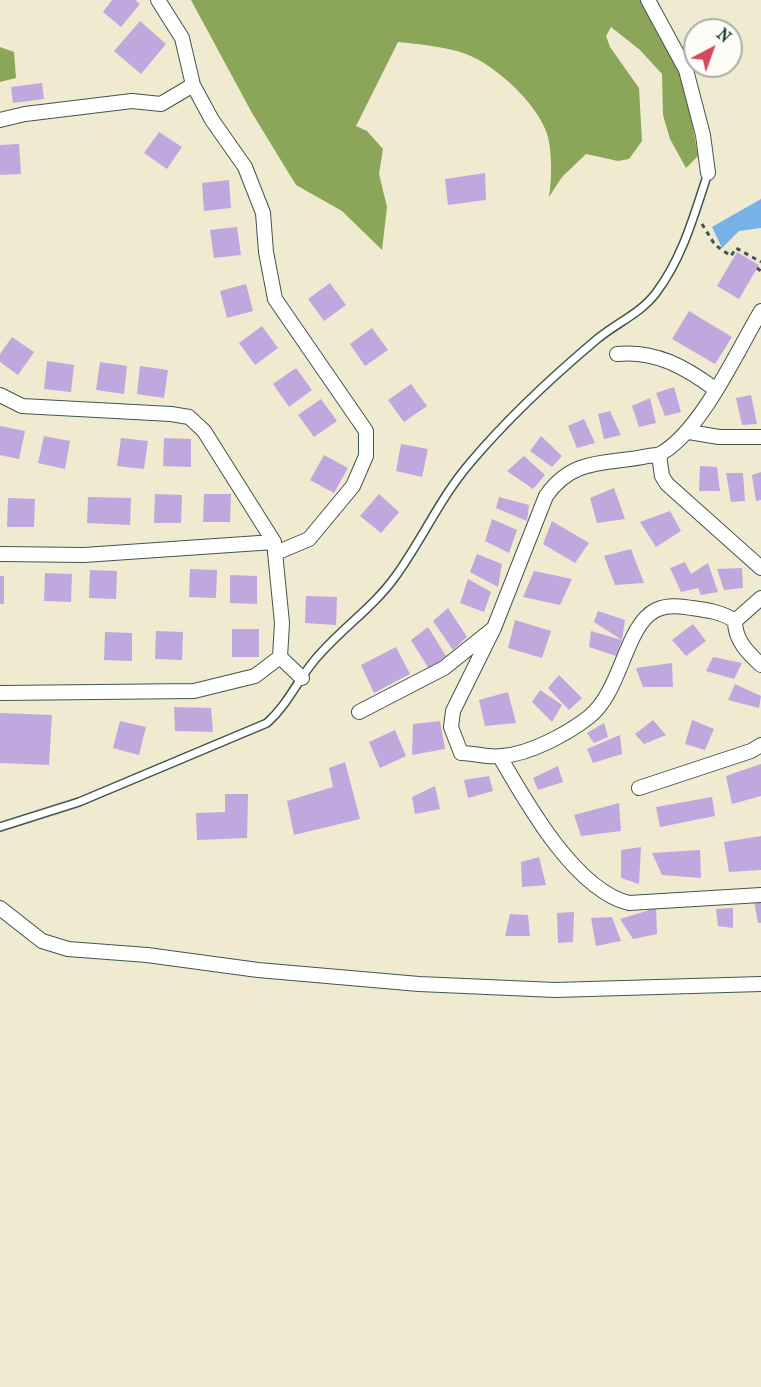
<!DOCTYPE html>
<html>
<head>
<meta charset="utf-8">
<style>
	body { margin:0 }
	#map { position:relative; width:761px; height:1387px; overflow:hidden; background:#f0ead1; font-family:"IM FELL French Canon",serif }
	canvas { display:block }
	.north { position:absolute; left:683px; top:18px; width:60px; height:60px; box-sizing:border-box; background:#fdfcf7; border:2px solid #a4b0a9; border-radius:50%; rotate:41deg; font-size:16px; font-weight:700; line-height:24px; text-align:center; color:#1f3d34 }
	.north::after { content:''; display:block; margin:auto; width:21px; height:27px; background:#d1495b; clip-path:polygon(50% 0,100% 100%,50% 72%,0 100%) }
</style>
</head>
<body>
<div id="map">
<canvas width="761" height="1387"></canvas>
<div class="north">N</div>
</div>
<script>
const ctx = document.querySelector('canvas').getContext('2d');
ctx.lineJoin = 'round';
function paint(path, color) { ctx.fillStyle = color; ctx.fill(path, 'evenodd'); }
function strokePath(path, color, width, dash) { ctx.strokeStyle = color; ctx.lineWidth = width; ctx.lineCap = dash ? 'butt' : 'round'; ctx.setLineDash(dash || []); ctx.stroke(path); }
paint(new Path2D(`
	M191,0H640L680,73L687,95L698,156L686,168L670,139L663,115L662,74L640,50L611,27L606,36L610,47L639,88L642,141L629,159L618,161L586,154L562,177L549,197C552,178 552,155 548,137C540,106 496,65 466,54C448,47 418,44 398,42L356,126L367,131L383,149L379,174L387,207L382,250L342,211L296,185L252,113Z
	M0,47L14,52L16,78L0,82Z`), '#8ba659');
paint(new Path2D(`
	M761,199V228L739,231L722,248L712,227Z`), '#76b1e7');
paint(new Path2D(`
	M112,0H135L140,4L121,27L103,12Z
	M140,21L166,44L141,74L114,51Z
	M42,83L44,99L13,103L11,87Z
	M159,132L182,147L167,169L144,153Z
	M19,144L21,174L0,175V145Z
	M485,173L486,200L448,205L445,179Z
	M229,180L231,208L204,211L202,183Z
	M237,227L241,255L214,258L210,230Z
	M737,252L759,265L739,299L717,286Z
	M330,283L346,305L324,321L308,299Z
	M246,284L253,311L227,318L220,291Z
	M689,311L732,337L715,364L672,339Z
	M262,326L278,348L255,365L239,343Z
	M372,328L388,350L365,366L350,344Z
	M12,337L34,352L18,375L0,362V354Z
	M47,361L74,365L71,392L44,389Z
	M100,362L127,366L124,394L96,390Z
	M140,366L168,370L164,398L137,394Z
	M296,368L312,390L289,407L273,384Z
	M411,384L427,406L404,422L388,400Z
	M674,387L681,412L665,416L656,393Z
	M751,395L757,424L742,425L736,398Z
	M650,398L656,423L639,427L632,406Z
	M321,399L337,421L314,437L298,415Z
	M610,411L621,435L604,439L598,414Z
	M584,419L595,443L577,448L568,426Z
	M0,426L25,431L19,459L0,455Z
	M44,436L70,441L65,469L38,463Z
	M541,436L562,456L552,467L530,451Z
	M121,438L148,441L144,469L117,466Z
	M164,438L191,439V467L163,466Z
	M401,444L428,449L422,477L396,471Z
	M324,455L348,468L334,493L310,480Z
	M524,456L545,475L533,489L507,471Z
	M700,466L717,467L720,491H699Z
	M761,472V500L756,501L752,475Z
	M726,473H743L745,501L731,502Z
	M614,488L625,519L597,523L590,498Z
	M155,494L182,495L181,523H154Z
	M204,494H231L230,522H203Z
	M379,494L399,512L381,533L360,516Z
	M88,497L131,498L130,525L87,523Z
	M499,497L529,505L527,521L496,508Z
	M8,498L35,499L34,527H7Z
	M670,511L681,531L656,547L640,522Z
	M492,519L517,530L509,553L485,541Z
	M552,521L589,543L575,563L543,544Z
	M631,549L644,583L615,585L604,556Z
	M477,554L502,564L498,587L470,572Z
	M685,562L691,574L708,563L718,592L701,595L698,588L681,592L670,568Z
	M742,568L743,588L724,590L717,569Z
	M190,569L217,570L216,598L189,597Z
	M90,570L117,571L116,599L89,598Z
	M534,571L572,579L560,605L523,597Z
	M45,573L72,574L71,602L44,601Z
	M230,575L257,576V604L230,603Z
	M0,576H4V604H0Z
	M468,579L491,592L484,612L460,603Z
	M306,596L337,597L336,625L305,623Z
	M448,608L467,637L453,650L433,621Z
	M598,611L625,620L622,640L594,622Z
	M515,620L551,631L542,658L508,648Z
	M693,624L706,641L686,656L672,640Z
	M428,627L446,656L429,669L411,640Z
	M232,629H259V657H232Z
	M156,631L183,632L182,660L155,659Z
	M591,631L622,640L616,656L589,647Z
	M105,632L132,633V661L104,660Z
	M396,647L410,674L374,693L361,665Z
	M713,657L742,663L734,679L706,671Z
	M672,663L673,687H643L636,668Z
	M559,675L582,698L569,710L548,688Z
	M735,684L761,696L759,708L728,700Z
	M540,690L562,705L552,722L532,702Z
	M508,692L516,723L485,726L479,700Z
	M174,707L211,708L213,732L175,731Z
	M0,713L52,715L49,765L0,763Z
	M653,720L666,735L644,744L635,734Z
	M692,720L714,729L705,750L685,744Z
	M120,721L146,727L139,755L113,748Z
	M440,721L445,749L412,755L413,724Z
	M604,723L608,737L594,743L587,733Z
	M395,730L406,756L380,768L369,742Z
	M620,735L622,754L593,763L587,749Z
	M345,762L360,819L294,835L287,801L333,787L329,768Z
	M761,764V796L732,804L726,776Z
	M558,766L563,782L538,790L533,778Z
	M489,776L493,791L468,798L464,780Z
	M435,786L440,809L415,814L412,797Z
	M225,794H248L247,838L197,840L196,813L225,812Z
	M712,797L715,816L660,827L656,807Z
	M619,803L621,831L581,836L574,815Z
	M761,836V870L729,872L724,842Z
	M641,847L639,884L621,878V850Z
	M700,850L701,878L662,875L652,853Z
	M539,857L546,885L522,887L521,862Z
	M754,901H761V923H758Z
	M656,908L657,934L633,939L620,919Z
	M733,908V928L718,926L716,909Z
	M574,912L573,942L558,943L557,913Z
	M510,914L528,915L530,936H505Z
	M612,917L621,941L596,946L591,918Z`), '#c0a7de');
const service = new Path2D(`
	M0,827L79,802L267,723C287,705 297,682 313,662C338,631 372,609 395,577C422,540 440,498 470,463C507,419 551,378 596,340C616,323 640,314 656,293C683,257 694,215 708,173`);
const minor = new Path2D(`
	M158,0L182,38L193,85L212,120L245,167L263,213L266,252L275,299L366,431V456L353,486L309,539L276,553
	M648,0L686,70L703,135L708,173
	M0,120L25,114L132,101L161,104L193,85
	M761,311C736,353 702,429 662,453C657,456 653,455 648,456C608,465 574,456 546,496L494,628L453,711L451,727L461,753C475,753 488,758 502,756C530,754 567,734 589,717C622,691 625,625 656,610C666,605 681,606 692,608C707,610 722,612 735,621L761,598
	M617,354C655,350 685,367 715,389
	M0,395L22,406L171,414L189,417L204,431L274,542L282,623L280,657L302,678
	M689,432L719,437H761
	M659,455L662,476L667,484L761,568
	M0,554L84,555L274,542
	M735,621C735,640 747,652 761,665
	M0,693L194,691L255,676L280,657
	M359,712L444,668L494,628
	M500,757C526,802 575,890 629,903L761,895
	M639,788L751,751L761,745
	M0,908L42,941L68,949L147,955L258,970L419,984L555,990L761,984`);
strokePath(service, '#3e574c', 10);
strokePath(minor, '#3e574c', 16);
strokePath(new Path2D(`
	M702,224L715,245L731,256L736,248L761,262
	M757,268L761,271`), '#3e574c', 3, [4.5, 4.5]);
strokePath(service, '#fff', 7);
strokePath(minor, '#fff', 14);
</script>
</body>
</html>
